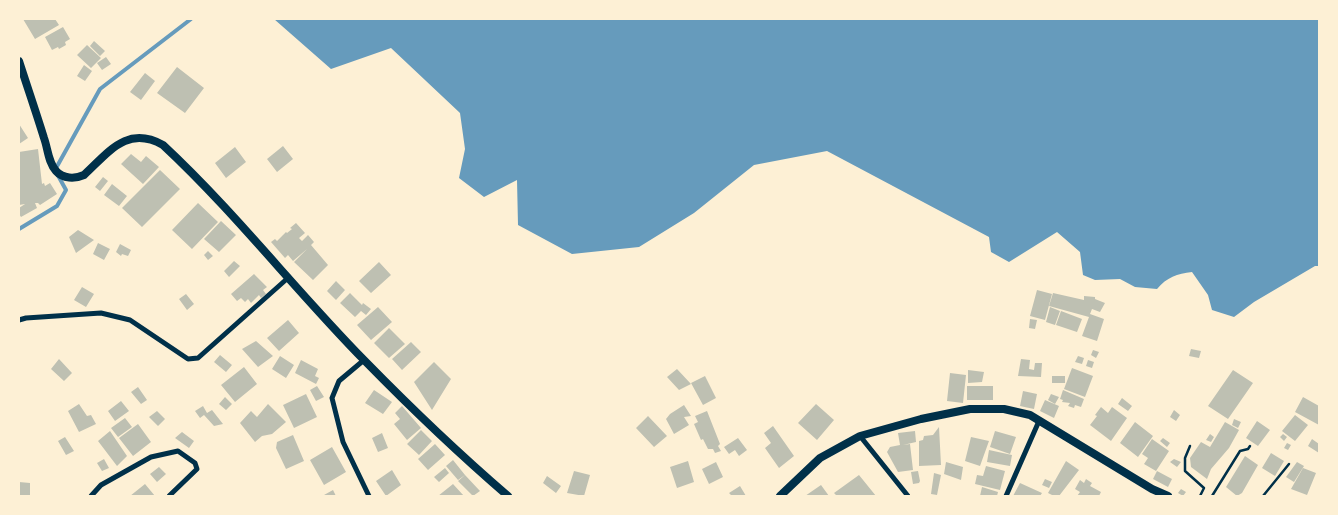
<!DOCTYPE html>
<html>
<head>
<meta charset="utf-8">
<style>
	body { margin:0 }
	#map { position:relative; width:1338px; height:515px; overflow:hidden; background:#fdf0d5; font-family:Figtree,sans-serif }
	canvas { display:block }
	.frame { position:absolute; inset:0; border:20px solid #fdf0d5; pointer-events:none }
</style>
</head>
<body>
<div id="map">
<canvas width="1338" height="515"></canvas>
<div class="frame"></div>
</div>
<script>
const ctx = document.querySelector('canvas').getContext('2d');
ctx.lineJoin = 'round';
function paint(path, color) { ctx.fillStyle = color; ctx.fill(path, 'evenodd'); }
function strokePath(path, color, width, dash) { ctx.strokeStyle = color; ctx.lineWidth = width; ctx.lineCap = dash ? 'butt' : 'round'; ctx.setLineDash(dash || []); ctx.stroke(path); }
paint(new Path2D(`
	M274,19H1319V266H1315L1254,302L1234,317L1212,310L1208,295L1192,272C1177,274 1167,277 1157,289L1135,287L1120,279L1095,280L1083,275L1080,252L1057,232L1009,262L991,252L989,237L827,151L754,165L694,213L639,247L572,254L518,225L517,180L484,197L459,178L465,149L460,113L391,48L331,69Z`), '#669bbc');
strokePath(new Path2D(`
	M19,229L57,206L66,190L55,170L100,89L191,19`), '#669bbc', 4);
paint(new Path2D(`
	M23,19H55L59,25L35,39Z
	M63,27L70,39L65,42L66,45L59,49L58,47L52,50L45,37Z
	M94,41L105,51L100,56L90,46Z
	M87,45L101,58L91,68L77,55Z
	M106,57L111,64L102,70L97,63Z
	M84,65L92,71L85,81L77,76Z
	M177,67L204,88L185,113L157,93Z
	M145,73L155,81L141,100L130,92Z
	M19,124L28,138L19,144Z
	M283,146L293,159L277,172L267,159Z
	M235,147L246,162L226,178L215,163Z
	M38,149L42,184L44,183L45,186L50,183L57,194L40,205L38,203H35L37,208L21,217L19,214V208L25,204L19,205V152Z
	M131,154L141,162L146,156L159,167L143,184L121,164Z
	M160,170L180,189L142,227L122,208Z
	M103,177L108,181L100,191L95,187Z
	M112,184L127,196L119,206L104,195Z
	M198,203L218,222L192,249L172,230Z
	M221,221L236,235L219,252L204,239Z
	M296,223L305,233L299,238L302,241L308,235L314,242L311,245L328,265L313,280L294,262L307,249L293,261L288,255L285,258L271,242L275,239L277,241L286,232L287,233L292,229L290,228Z
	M78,230L94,240L76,253L69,237Z
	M98,243L110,249L104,260L93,254Z
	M120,244L131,250L128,256L122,254L121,256L116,252Z
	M208,251L213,256L208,260L204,255Z
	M234,261L240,266L229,277L224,271Z
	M379,262L391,275L371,293L359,281Z
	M254,274L267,287L263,290L266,294L261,298L259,295L251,303L248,299L245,302L241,298L237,301L231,294Z
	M336,281L345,290L336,300L327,291Z
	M82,287L94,294L86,307L74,300Z
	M1037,290L1052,294L1045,320L1030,316Z
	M350,293L362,305L363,303L371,309L366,315L361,311L355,317L340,303Z
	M1053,293L1084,300V296L1095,297V299L1105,303L1100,312L1092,309L1090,314L1104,319L1097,341L1082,336L1089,317L1049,306Z
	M186,294L194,304L187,310L179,299Z
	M378,307L392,322L371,340L357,325Z
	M1050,307L1060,311L1055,325L1046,322Z
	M1061,311L1082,319L1077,332L1056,325Z
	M1030,319L1037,320L1035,329L1029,328Z
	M288,320L299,333L279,351L267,338Z
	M389,328L405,344L389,358L374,343Z
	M256,341L273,356L258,367L242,349Z
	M411,342L421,352L402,370L392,359Z
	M1191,349L1201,351L1199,358L1189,356Z
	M1093,350L1099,352L1096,358L1091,355Z
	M220,355L232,365L226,372L214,362Z
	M280,356L294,365L286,378L272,369Z
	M1078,356L1084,358L1082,364L1075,362Z
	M59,359L72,373L64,381L51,369Z
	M1021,359L1030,360L1029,369L1034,370L1035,363H1042L1041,377L1018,376Z
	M301,360L318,369L315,376L319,378L316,384L295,373Z
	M1088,360L1094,362L1092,368L1086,366Z
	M434,362L451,379L432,410L414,382Z
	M244,367L257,384L235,402L221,385Z
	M1072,368L1093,376L1085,397L1064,389Z
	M677,369L691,384L679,390L667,377Z
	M968,370L984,372L982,382L968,383Z
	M1233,370L1253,383L1228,419L1208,406Z
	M950,373L966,375L963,403L947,401Z
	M705,376L716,398L703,405L691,383Z
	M1052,376H1065V383H1052Z
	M317,386L324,397L316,401L310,390Z
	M967,386H993V400H967Z
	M138,387L147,400L141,404L131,392Z
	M374,390L392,402L383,414L365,403Z
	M1063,390L1084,399L1081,407L1075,405L1074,408L1068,406L1070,403L1062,402L1063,400L1060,399Z
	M1023,391L1037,394L1034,409L1020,406Z
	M306,394L317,417L294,428L283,405Z
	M1051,394L1059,397L1055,404L1048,400Z
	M225,397L232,404L226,410L219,404Z
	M1303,397L1319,406V425L1295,412Z
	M1122,398L1132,406L1128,411L1118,404Z
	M1045,400L1059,406L1054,418L1040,411Z
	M121,401L129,411L115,421L108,411Z
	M79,404L87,416L91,415L96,424L79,432L68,411Z
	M268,404L286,422L272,434L262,436L255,442L240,423L251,411L257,417Z
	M816,404L834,420L817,440L798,423Z
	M684,405L691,416L684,417L689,425L674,434L666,419L670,414Z
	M203,406L207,413L212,410L223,424L214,426L204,415L200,418L195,411Z
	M402,406L421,428L407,440L394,424L400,419L395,413Z
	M1101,407L1108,413L1112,407L1127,418L1111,441L1090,425L1097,416L1095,415Z
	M1174,410L1180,415L1176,421L1170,417Z
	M157,411L165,419L158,426L149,417Z
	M707,411L720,444L718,446L721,451L715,453L713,449H708L703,439L701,440L694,424L698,422L695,416Z
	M1295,415L1308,425L1295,441L1282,431Z
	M648,416L667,436L654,447L636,428Z
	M125,418L132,427L118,437L111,428Z
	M1234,419L1241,422L1238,428L1232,425Z
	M1257,421L1270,430L1258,446L1246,438Z
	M1135,422L1153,436L1138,457L1120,443Z
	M1225,422L1239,430L1229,448L1211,469L1207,479L1191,467L1190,458L1201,442L1210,447Z
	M138,424L151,442L133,456L119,438Z
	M773,426L794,456L779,468L765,448L771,443L764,433Z
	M939,427L941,465L919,466V441L923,440L924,436L933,435Z
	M421,430L432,441L419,455L407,444Z
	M110,431L127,456L117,466L98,441Z
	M915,431L916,442L903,445L910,444L913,470L898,472L887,452L890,447L900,445L898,433Z
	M995,431L1016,437L1010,454L990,447Z
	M182,432L194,441L189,448L175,438Z
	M382,433L388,448L378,452L372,438Z
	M1210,434L1214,437L1211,442L1206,440Z
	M1283,434L1287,437L1284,441L1280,437Z
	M293,435L304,461L286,469L276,448L277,442Z
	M65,437L74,451L66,455L58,441Z
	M971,437L989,441L980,466L965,461Z
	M738,438L747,450L739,456L735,450L729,454L724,447Z
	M1163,438L1170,443L1167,447L1160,441Z
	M1152,439L1169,451L1156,471L1144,464L1148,458L1142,454Z
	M1312,439L1319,444V453L1308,446Z
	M1287,443L1291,445L1288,450L1284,448Z
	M435,444L445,455L428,470L418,459Z
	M332,447L346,472L324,485L310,460Z
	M989,450L1012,455L1010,466L987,462Z
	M1271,453L1284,461L1275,476L1262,468Z
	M1245,456L1258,465L1242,493L1237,496L1226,487Z
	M104,459L109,468L102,471L97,463Z
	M1174,459L1181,462L1177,467L1170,462Z
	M453,460L465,475L458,480L446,466Z
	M688,461L694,482L677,488L670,467Z
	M1066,461L1079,470L1059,496H1054L1048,493Z
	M716,462L723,477L709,484L702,469Z
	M946,462L963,467L961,480L944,474Z
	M1297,462L1304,466L1294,482L1286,477Z
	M986,466L1005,471L1000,490L975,484L977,475L983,476Z
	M159,467L166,474L157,482L150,474Z
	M445,468L449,473L439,482L434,477Z
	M1303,468L1316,473L1307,495L1291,489Z
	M392,470L401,485L386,496L376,481Z
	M574,471L590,475L584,496L567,493Z
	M918,471L920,481L919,483L913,484L911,472Z
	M1157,471L1172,479L1168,487L1153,479Z
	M934,473L941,475L937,495L931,494Z
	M465,475L480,491L473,496L458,481Z
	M859,475L876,496H837L834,493Z
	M547,476L561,486L556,493L543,483Z
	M1045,479L1052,482L1049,488L1042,485Z
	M1086,479L1092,483L1090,486L1101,492L1099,496H1077L1080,492L1075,489L1080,480L1084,483Z
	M19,482L30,483V496H19Z
	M1020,483L1042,493L1040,496H1013Z
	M145,484L155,496H130Z
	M453,484L464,496H438Z
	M821,485L829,496H805Z
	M740,486L746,496H732L729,493Z
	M982,487L998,492L997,496H980Z
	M1181,489L1186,492L1183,496L1178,493Z
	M333,490L336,496H324V495Z`), '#bec0b2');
strokePath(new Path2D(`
	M1212,496L1240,451L1248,449L1250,446
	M1263,496L1289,464`), '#003049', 2.5);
strokePath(new Path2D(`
	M1190,446L1185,458V471L1204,488L1200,496`), '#003049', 2.5);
strokePath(new Path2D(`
	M19,320L26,318L101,313L130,320L188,359L198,358L289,277
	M364,360L339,381L332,398L343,442L369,496
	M860,436L908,496
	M91,496L101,485L151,457L178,451L195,463L197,469L169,496
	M1006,496L1039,421`), '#003049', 5);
strokePath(new Path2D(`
	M19,61C27,86 36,112 44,138C48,149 48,162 56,171C63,179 75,179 84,175C109,152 127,125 163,145C235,212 296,291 365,361C411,408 458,453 508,496
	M780,496L820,458L860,436L921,419L970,409H1004L1030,415L1152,489L1168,496`), '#003049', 8);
</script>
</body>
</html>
